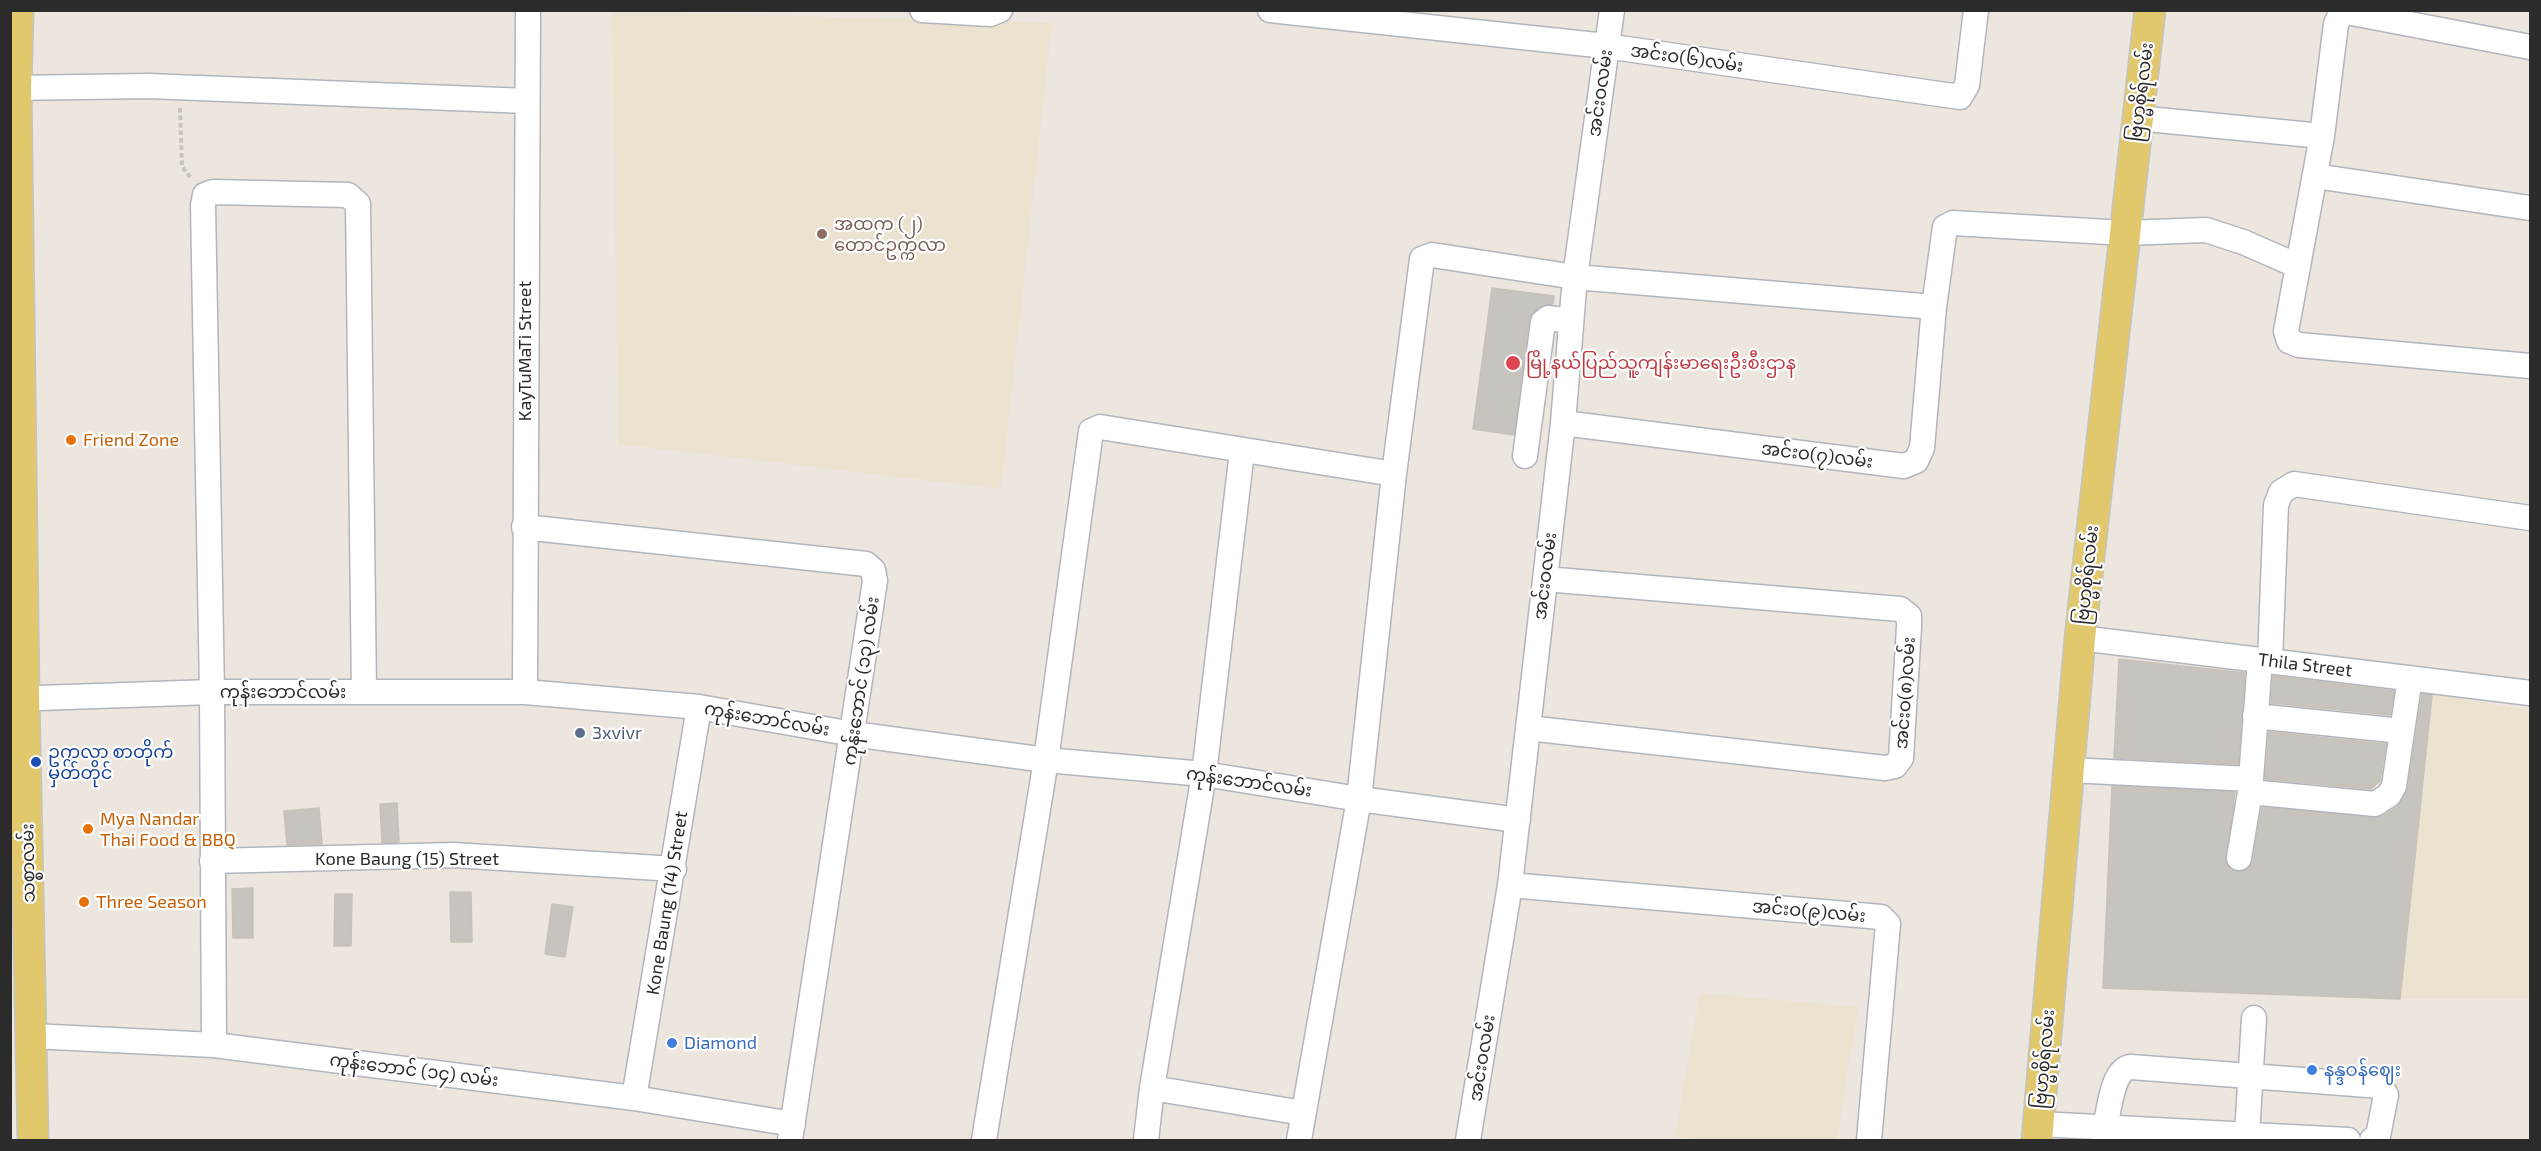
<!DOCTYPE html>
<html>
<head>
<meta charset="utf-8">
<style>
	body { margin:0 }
	#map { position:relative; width:2541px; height:1151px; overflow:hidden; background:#ece6df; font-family:"Exo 2",sans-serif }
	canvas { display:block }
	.frame { position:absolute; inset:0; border:12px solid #2b2b2b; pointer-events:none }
</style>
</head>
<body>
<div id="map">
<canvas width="2541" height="1151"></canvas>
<div class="frame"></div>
</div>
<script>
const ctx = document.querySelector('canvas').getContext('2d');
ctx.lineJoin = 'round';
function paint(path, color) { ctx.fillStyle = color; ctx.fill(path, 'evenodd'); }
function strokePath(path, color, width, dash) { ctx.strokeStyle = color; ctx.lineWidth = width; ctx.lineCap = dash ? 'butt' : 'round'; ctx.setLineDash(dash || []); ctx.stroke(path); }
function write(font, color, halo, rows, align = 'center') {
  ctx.font = font + ' "Exo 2","Noto Sans Myanmar",sans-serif'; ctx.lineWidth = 4.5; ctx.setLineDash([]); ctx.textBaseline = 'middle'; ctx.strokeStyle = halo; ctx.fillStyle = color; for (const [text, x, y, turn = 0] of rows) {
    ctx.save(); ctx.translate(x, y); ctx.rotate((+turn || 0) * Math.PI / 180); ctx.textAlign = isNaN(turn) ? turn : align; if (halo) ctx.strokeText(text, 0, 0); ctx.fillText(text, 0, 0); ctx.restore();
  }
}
paint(new Path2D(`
	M612,11L1052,23L1001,489L618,444Z
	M2432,694L2530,710V999H2400Z
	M1700,993L1858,1007L1837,1140H1707L1675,1137Z`), '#ebe3d0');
const building = new Path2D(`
	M1492,288L1554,296L1553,304L1539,307L1529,320L1514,435L1473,429Z
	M2119,659L2245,673L2238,764L2114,758Z
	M2273,676L2394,691L2390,715L2271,703Z
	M2422,694L2432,695L2400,999L2103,988L2112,786L2235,792L2226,862L2230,869L2243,871L2250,867L2253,860L2262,807L2374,818L2383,816L2397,807L2408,788Z
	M2269,732L2386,744L2380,781L2371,789L2265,779Z
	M397,803L399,842L382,843L380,804Z
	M319,808L322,844L287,845L284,811Z
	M253,888V938H233L232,889Z
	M450,892H471L472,942H451Z
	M335,894H352L351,946H334Z
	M552,904L573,907L565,957L545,954Z`);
paint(building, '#c7c3be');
strokePath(building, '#c7c2b9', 1.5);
const minor = new Path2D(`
	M922,10L990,14L1000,10
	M1270,10L1606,46L1960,97L1967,85L1976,10
	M2530,47L2352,13H2341L2336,24L2322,136L2286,331L2289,341L2299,345L2530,366
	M10,88L148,86L527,101
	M2137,118L2322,136
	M2315,176L2530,208
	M1563,423L1904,466L1916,461L1922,448L1934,307L1945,227L1953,223L2125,233L2206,230L2243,242L2298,266
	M1525,456L1543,322L1548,318L1571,321
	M524,527L866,564L873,570L875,581L790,1140
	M2080,638L2530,693
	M2260,660L2250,792L2375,804L2389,795L2394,786L2410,678
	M2270,661L2276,505L2281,492L2294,484L2530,518
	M525,692L528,10
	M10,699L212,692H525L699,707L853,734L1046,760L1204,774L1359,799L1518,820
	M2255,716L2402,731
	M1528,728L1885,768L1895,766L1901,758L1909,627V616L1900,609L1545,579
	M2069,770L2251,779
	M2239,858L2250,792
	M212,861L454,855L674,869
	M1510,885L1881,917L1888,924L1869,1140
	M32,1036L214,1045L634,1098L793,1124
	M214,1045L212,692L203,205L205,195L213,192L348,195L358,204L364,692
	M1152,1088L1303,1113
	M634,1098L699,707
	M2039,1124L2348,1140
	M2105,1128C2109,1111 2112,1069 2131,1067L2381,1086L2386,1095L2378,1136L2372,1140
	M2247,1135L2254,1018
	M984,1140L1046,760L1091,431L1100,427L1394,474
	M1146,1140L1152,1088L1204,774L1242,451
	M1299,1140L1359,799L1394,474L1422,259L1432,255L1575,277L1934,307
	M1468,1140L1510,885L1563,423L1575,277L1612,10`);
const major = new Path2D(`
	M18,10L16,88L24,699L33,1140
	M2037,1140L2080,638L2150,10`);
strokePath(minor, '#b2b5bd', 27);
strokePath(major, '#c4c4c4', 33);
strokePath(new Path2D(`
	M180,108L182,167L191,178`), '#c4c4c4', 4, [4.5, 3]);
strokePath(minor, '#fff', 24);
strokePath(major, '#e2c86d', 30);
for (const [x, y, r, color] of [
	[822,234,6,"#8d6e63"],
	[1513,363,8,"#e0444e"],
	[71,440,6,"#e8710a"],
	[580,733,6,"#5c6f8a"],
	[36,762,6,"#1a4fb4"],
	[88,829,6,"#e8710a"],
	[84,902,6,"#e8710a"],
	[672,1043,6,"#3f7fe0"],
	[2312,1070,6,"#3f7fe0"]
]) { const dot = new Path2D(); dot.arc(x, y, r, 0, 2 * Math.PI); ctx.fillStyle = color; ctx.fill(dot); strokePath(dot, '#fff', 2); }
write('18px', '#2b2b2b', '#fff', [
	["အင်းဝ(၆)လမ်း",1687,58,8],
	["ဗြဟ္မစိုရ်လမ်း",2141,92,-83],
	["အင်းဝလမ်း",1600,93,-82],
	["KayTuMaTi Street",525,351,-90],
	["အင်းဝ(၇)လမ်း",1817,455,7],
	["ဗြဟ္မစိုရ်လမ်း",2087,575,-84],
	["အင်းဝလမ်း",1545,576,-83],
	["Thila Street",2305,665,7],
	["ကုန်းဘောင် (၁၃) လမ်း",861,681,-82],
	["ကုန်းဘောင်လမ်း",283,692],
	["အင်းဝ(၈)လမ်း",1905,693,-86],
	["ကုန်းဘောင်လမ်း",767,719,10],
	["ကုန်းဘောင်လမ်း",1249,782,8],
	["Kone Baung (15) Street",407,859],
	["သစ္စာလမ်း",28,863,-91],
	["Kone Baung (14) Street",667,903,-81],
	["အင်းဝ(၉)လမ်း",1809,911,5],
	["အင်းဝလမ်း",1482,1058,-81],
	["ဗြဟ္မစိုရ်လမ်း",2044,1059,-85],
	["ကုန်းဘောင် (၁၄) လမ်း",414,1070,7]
]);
write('18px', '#785e54', '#fff', [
	["အထက (၂)",834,224],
	["တောင်ဥက္ကလာ",834,245]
], 'left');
write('18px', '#be3a42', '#fff', [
	["မြို့နယ်ပြည်သူ့ကျန်းမာရေးဦးစီးဌာန",1526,363]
], 'left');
write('18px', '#c56008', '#fff', [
	["Friend Zone",83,440],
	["Mya Nandar",100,819],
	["Thai Food & BBQ",100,840],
	["Three Season",96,902]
], 'left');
write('18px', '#4e5e75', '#fff', [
	["3xvivr",592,733]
], 'left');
write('18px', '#164399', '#fff', [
	["ဥက္ကလာ စာတိုက်",48,752],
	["မှတ်တိုင်",48,773]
], 'left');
write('18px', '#366cbe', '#fff', [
	["Diamond",684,1043],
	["နန္ဒဝန်ဈေး",2324,1070]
], 'left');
</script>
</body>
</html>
